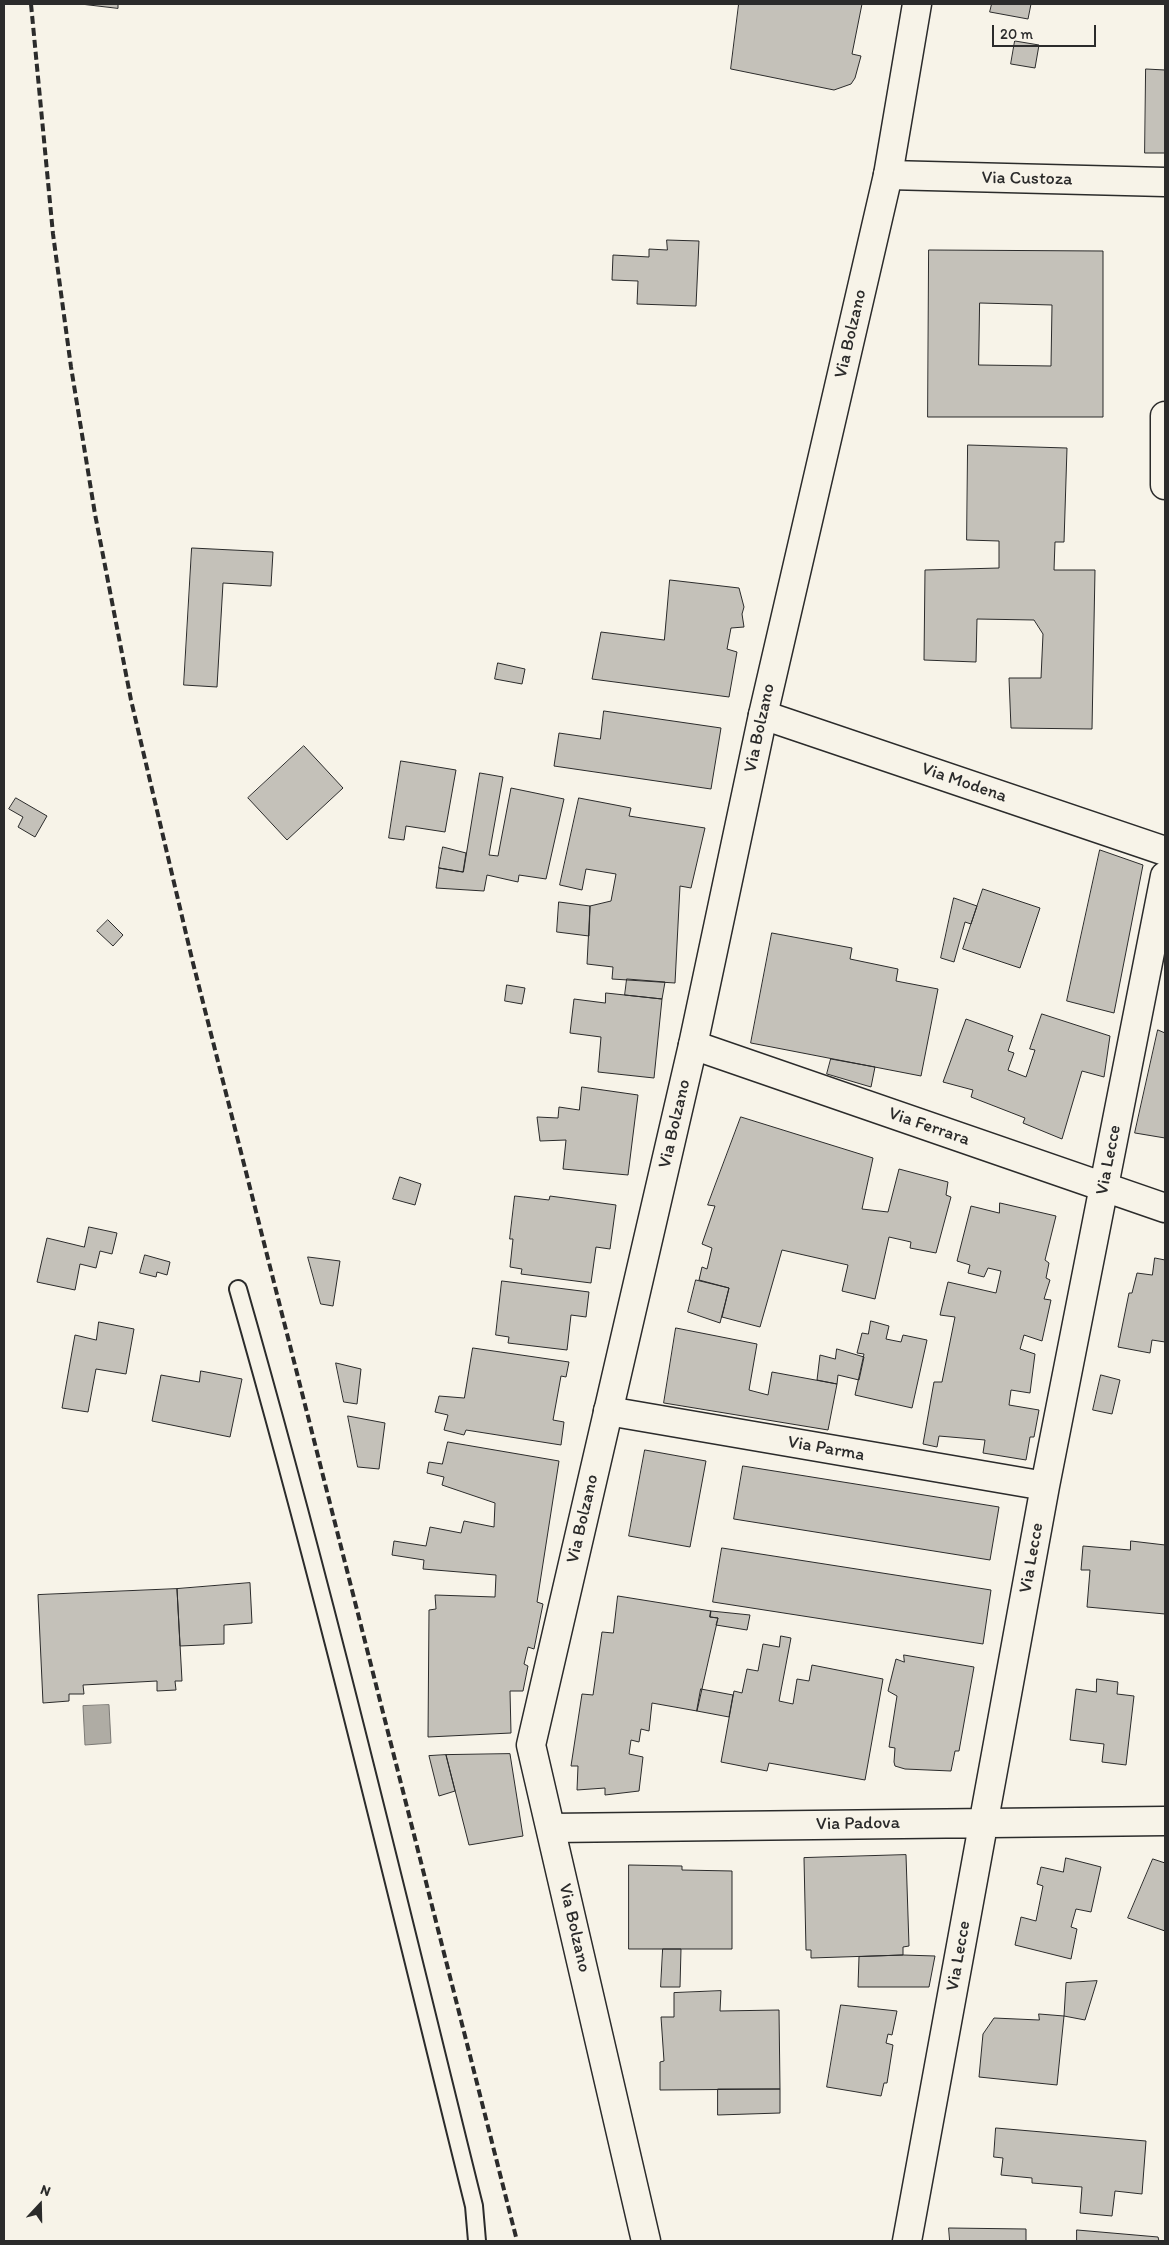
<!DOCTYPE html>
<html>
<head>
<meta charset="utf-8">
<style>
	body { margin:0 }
	#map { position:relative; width:1169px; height:2245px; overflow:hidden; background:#f7f3e8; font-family:Itim,sans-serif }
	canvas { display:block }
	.frame { position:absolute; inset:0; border:5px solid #2b2b2b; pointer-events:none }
	.north { position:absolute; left:15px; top:2180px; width:50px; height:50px; -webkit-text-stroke:4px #f7f3e8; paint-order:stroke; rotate:21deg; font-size:14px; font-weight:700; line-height:20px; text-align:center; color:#2b2b2b }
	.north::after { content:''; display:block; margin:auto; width:18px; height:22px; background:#2b2b2b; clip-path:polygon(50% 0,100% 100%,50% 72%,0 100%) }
	.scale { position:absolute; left:992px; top:25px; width:104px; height:22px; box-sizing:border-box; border:2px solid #2b2b2b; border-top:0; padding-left:6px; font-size:15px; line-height:18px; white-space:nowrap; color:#2b2b2b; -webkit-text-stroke:4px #f7f3e8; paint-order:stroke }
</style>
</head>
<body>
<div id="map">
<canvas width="1169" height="2245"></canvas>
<div class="frame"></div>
<div class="north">N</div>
<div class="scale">20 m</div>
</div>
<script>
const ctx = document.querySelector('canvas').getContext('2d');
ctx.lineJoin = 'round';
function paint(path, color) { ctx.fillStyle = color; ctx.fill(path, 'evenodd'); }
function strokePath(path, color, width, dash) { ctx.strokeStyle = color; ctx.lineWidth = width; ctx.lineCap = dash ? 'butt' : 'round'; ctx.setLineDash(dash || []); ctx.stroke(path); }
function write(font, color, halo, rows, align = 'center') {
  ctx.font = font + ' Itim,sans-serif'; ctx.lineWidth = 4; ctx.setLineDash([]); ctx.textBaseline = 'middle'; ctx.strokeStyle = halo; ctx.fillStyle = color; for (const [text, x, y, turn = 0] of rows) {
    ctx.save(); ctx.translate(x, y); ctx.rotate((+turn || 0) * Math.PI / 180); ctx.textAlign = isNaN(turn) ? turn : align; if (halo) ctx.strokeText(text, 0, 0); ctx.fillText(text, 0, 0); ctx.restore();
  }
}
const water = new Path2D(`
	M109,1705L111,1743L85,1745L83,1706Z`);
paint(water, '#afaca4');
strokePath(water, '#7a7874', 1);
const building = new Path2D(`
	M81,4H118V8Z
	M739,4H862L852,54L861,56L855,78L851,84L834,90L731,69Z
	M992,4H1031L1028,19L990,12Z
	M1015,41L1039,45L1035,68L1011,64Z
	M1146,69L1165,70V153H1145Z
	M667,240L699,241L696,306L637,304L638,281L612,280L613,255L649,257V249L667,250Z
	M929,250L1103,251V417H928ZM980,303L1052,305L1051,366L979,365Z
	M968,445L1067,448L1064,542H1055L1054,570H1095L1092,729L1011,728L1009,678H1041L1043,634L1034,620L977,619L976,662L924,660L925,570L999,568V541L967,540Z
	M192,548L273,552L271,586L223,583L217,687L184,685Z
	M670,580L739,588L744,607L742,614L744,627L731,628L727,649L737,652L729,697L592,679L601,632L664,640Z
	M498,663L525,669L522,684L495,679Z
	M604,711L721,728L711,789L554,766L559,733L600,739Z
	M304,746L343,788L287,840L248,798Z
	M401,761L456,770L445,832L406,826L404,840L389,838Z
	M480,773L503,777L489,855L498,856L511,788L564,799L546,879L519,875L518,882L487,875L484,891L436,888L439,868L463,872Z
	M16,798L47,816L35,837L18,827L23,817L9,809Z
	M579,798L631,808L629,816L705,828L691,888L680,886L675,983L612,979L613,967L587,964L590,906L611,901L616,874L586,869L582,890L560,885Z
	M443,847L466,853L463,872L439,868Z
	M1100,850L1143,865L1114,1013L1067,1001Z
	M983,889L1040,908L1020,968L963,949Z
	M954,898L977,906L971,924L965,922L954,962L941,958Z
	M559,902L590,906L589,936L557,932Z
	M108,920L123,935L113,946L97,931Z
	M772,933L852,948L850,959L898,969L896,981L938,989L921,1076L751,1043Z
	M627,979L665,982L662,999L625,995Z
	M507,985L525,988L522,1004L505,1001Z
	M606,993L662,999L654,1078L598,1072L601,1037L570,1033L574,999L605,1003Z
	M1042,1014L1110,1036L1104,1077L1082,1071L1062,1139L1023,1123L1025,1118L971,1097L973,1090L943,1082L966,1019L1013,1036L1008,1051L1014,1053L1008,1070L1026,1077L1035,1050L1030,1049Z
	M1158,1030L1165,1033V1138L1135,1133Z
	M831,1059L875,1067L871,1087L827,1074Z
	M582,1087L638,1095L628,1175L563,1169L566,1140L540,1141L537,1117L558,1118L559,1107L579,1110Z
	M741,1117L873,1158L862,1209L888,1212L899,1169L948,1182L946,1195L951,1197L936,1253L910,1248L911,1242L889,1237L875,1299L842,1291L848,1265L782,1250L760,1327L722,1317L729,1288L699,1280L702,1267L707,1269L712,1248L702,1244L715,1206L708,1205Z
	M400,1177L421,1184L415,1205L393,1199Z
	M515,1196L549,1200L550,1196L616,1205L610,1249L596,1247L591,1283L521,1274L522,1269L510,1267L513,1239H510Z
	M1000,1203L1056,1216L1045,1260L1049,1263L1046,1278L1050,1280L1044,1299L1051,1300L1042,1341L1024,1335L1020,1349L1035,1354L1030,1393L1011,1390L1009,1405L1039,1410L1034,1437H1030L1026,1460L983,1453L985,1440L939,1436L937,1447L923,1444L934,1382H942L955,1317L940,1315L948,1282L996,1293L1001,1271L988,1268L984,1277L968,1273L970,1265L957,1261L971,1206L999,1213Z
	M89,1227L117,1233L112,1254L100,1251L96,1268L80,1264L75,1290L37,1282L47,1238L84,1247Z
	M145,1255L170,1262L167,1275L157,1272L156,1277L140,1273Z
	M308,1257L340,1261L333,1306L321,1304Z
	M1155,1258L1165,1260V1342L1152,1340L1150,1353L1118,1347L1129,1293H1132L1137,1273L1152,1275Z
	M696,1280L729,1288L720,1323L688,1312Z
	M502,1281L589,1292L586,1317L571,1315L567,1350L508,1343L509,1337L496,1335Z
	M871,1321L889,1326L886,1339L901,1342L903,1335L927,1340L912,1408L855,1395L864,1354L857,1353L862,1333L868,1334Z
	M99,1322L134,1329L126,1374L96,1369L88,1412L62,1408L75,1335L96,1340Z
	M676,1328L757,1344L749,1390L768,1395L772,1372L837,1384L828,1430L664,1403Z
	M473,1348L569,1362L566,1377L561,1376L553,1420L564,1422L561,1445L466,1430L464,1435L444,1430L448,1415L435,1412L439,1396L464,1398Z
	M837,1349L864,1357L859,1380L838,1375L837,1384L817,1380L820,1355L835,1359Z
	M336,1363L361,1369L357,1404L344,1402Z
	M201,1371L242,1379L230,1437L152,1421L161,1375L199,1382Z
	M1101,1375L1120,1380L1112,1414L1093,1410Z
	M348,1416L385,1423L379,1469L358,1467Z
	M448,1442L559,1461L537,1602L543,1604L534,1649L528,1647L524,1664L528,1666L523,1691H510L511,1733L428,1737L429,1610L436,1609L435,1595L495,1597L496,1575L423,1569L424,1560L392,1555L394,1541L426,1546L430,1527L461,1533L464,1521L494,1527L495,1503L442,1485L444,1477L427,1473L429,1462L442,1464Z
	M645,1450L706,1461L690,1547L629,1536Z
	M743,1466L999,1507L990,1560L734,1519Z
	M1131,1541L1165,1545V1614L1087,1607L1090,1570H1081L1083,1546L1130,1550Z
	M722,1548L991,1590L983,1644L713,1602Z
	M250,1583L252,1623L224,1625V1644L180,1646L177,1589Z
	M177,1589L182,1681H175L176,1690L157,1691V1681L83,1685L84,1694H69V1701L43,1703L38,1595Z
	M618,1596L711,1611L710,1617L718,1618L697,1711L652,1703L649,1731L641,1729L639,1742L631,1740L629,1754L643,1757L639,1791L605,1795V1788L577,1790L578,1766H571L582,1694L593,1695L602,1632L613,1633Z
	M711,1611L750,1615L747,1630L716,1625L718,1618L710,1617Z
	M781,1636L791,1638L779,1701L793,1704L797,1679L809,1681L812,1665L883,1679L865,1780L769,1763L767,1771L721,1762L734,1691L742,1693L747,1669L758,1671L763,1644L779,1647Z
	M904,1655L974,1667L959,1751H955L951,1771L905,1769L895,1766L894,1762L895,1748L889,1747L897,1696L888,1691L896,1659L904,1662Z
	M1097,1679L1118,1682L1117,1694L1134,1696L1126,1765L1102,1762L1104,1744L1070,1740L1076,1689L1096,1692Z
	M701,1689L733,1695L729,1717L697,1711Z
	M510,1754L523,1836L469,1845L446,1755Z
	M446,1755L455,1791L439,1796L429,1756Z
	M906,1855L909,1946L903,1947V1955L811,1958V1950H806L804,1858Z
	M1066,1858L1101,1867L1091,1912L1076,1909L1071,1927L1077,1929L1071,1959L1015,1945L1021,1917L1036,1921L1043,1886L1037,1884L1041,1867L1063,1872Z
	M1153,1859L1165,1863V1931L1128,1918Z
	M629,1865L682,1866V1870L732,1871V1949H629Z
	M663,1949H681L680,1987H661Z
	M903,1955L935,1956L929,1987H858L859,1957Z
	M1097,1981L1085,2020L1064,2016L1066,1983Z
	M721,1991L720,2011L779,2010L780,2089L660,2090V2062L664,2061L661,2017H674V1993Z
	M841,2005L897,2011L892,2035L888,2034L886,2043L893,2045L887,2083H884L881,2096L827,2087Z
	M1039,2014L1064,2016L1057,2085L979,2077L983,2034L994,2018L1039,2020Z
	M718,2089H780V2113L718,2115Z
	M996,2128L1146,2141L1142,2194L1115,2191L1112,2216L1080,2213L1082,2187L1032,2183V2178L1001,2175L1003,2158L994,2157Z
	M949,2228L1026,2229V2241H950Z
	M1077,2230L1158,2237L1159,2241H1077Z`);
paint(building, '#c4c1b9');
strokePath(building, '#2b2b2b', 1);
const lane = new Path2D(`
	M238,1289C325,1592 398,1900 474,2206L477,2241`);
const street = new Path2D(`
	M888,175L1165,182
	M1165,416V485
	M763,715L1165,851
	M693,1045L1165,1208
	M608,1411L1045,1486
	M551,1828L1165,1821
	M907,2241L1045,1486L1165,876`);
const secondary = new Path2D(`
	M646,2241L531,1745L693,1045L763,715L888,175L917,4`);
strokePath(lane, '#2b2b2b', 20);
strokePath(street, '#2b2b2b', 31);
strokePath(secondary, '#2b2b2b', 31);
strokePath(lane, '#f7f3e8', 16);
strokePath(street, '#f7f3e8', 28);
strokePath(secondary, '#f7f3e8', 28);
strokePath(new Path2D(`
	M31,4L53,234L71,367L95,514L131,700L192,959L517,2241`), '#2b2b2b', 4, [8, 4]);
write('18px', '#2b2b2b', '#f7f3e8', [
	["Via Custoza",1027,179,1],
	["Via Bolzano",851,334,-77],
	["Via Bolzano",760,728,-78],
	["Via Modena",964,783,19],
	["Via Bolzano",675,1124,-77],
	["Via Ferrara",929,1127,19],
	["Via Lecce",1109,1160,-79],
	["Via Parma",826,1449,10],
	["Via Bolzano",583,1519,-77],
	["Via Lecce",1032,1558,-80],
	["Via Padova",858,1824,-1],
	["Via Bolzano",574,1928,77],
	["Via Lecce",959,1956,-80]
]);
</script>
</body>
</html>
